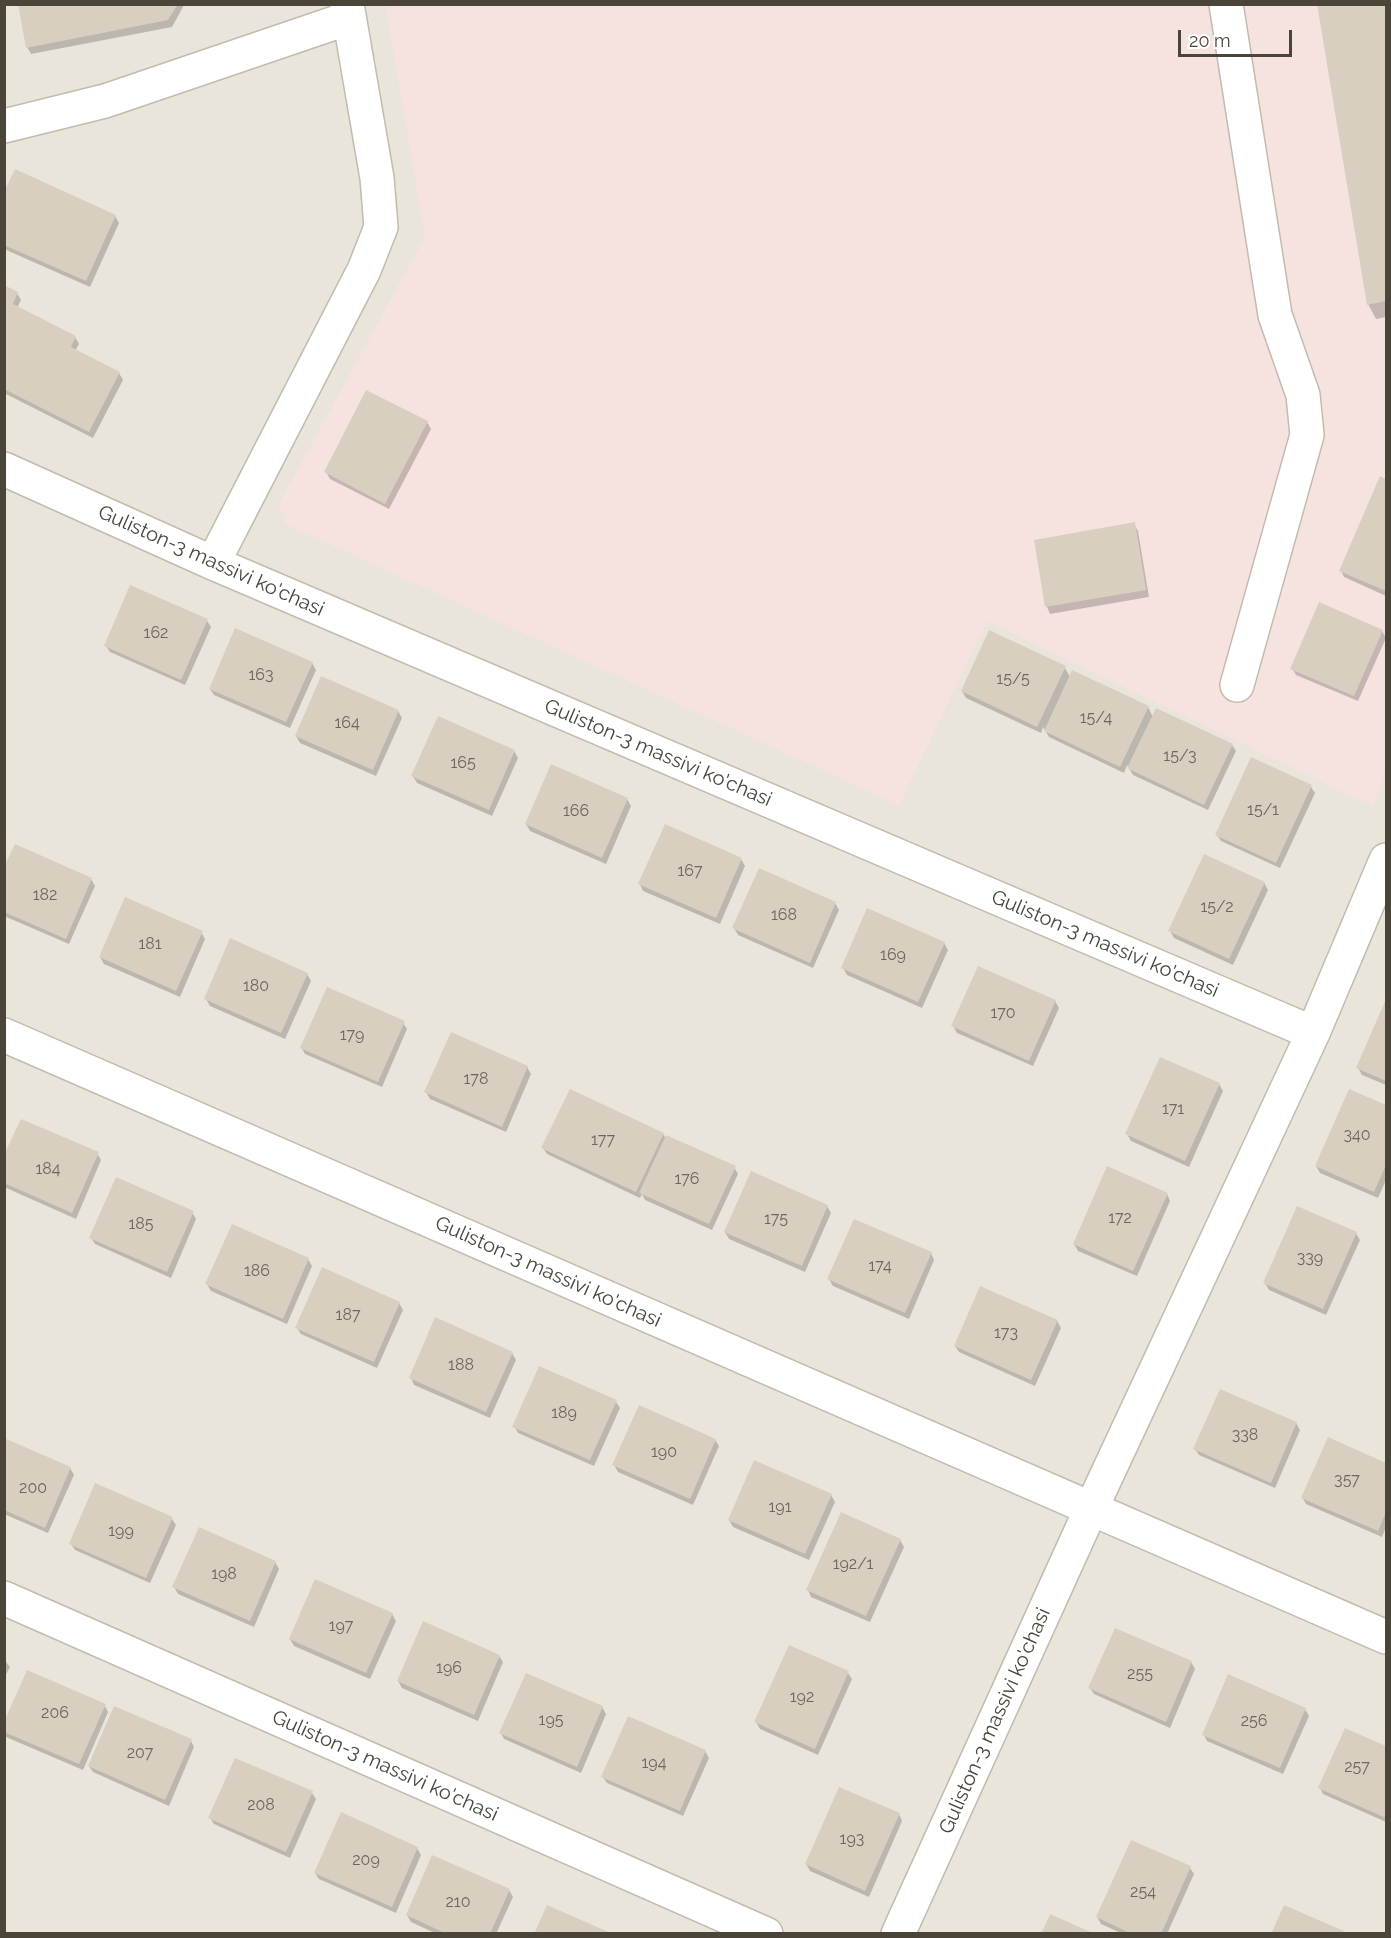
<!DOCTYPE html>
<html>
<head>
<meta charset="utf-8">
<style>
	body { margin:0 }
	#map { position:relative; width:1391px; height:1938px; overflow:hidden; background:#f6f3ec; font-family:Raleway,sans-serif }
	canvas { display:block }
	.frame { position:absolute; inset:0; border:6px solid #4b4439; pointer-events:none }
	.scale { position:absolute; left:1178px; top:30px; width:114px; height:27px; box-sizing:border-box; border:3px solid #4b4439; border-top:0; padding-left:8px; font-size:18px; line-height:21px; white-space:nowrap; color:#4b4439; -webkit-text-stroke:4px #fff; paint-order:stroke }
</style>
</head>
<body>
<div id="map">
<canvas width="1391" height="1938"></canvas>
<div class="frame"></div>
<div class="scale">20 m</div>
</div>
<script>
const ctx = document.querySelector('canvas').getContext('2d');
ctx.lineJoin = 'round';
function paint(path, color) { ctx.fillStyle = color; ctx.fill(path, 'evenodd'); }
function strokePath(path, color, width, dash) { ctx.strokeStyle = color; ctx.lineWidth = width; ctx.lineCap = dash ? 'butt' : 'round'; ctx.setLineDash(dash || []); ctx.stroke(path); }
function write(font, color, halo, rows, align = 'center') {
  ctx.font = font + ' Raleway,sans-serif'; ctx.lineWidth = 4.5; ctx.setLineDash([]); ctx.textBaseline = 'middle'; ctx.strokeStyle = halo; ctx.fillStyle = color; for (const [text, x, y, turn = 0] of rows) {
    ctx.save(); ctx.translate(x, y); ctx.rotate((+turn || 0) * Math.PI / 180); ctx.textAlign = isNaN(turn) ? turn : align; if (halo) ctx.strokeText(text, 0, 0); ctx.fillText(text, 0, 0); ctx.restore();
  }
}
paint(new Path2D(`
	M5,5H1386V1933H5Z`), '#eae5da');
paint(new Path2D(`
	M386,5H1386V772L1373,806L987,621L899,805L286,524L279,504L425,237Z`), '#f6e3e0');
paint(new Path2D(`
	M19,4H183V7L172,27L31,54L27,47Z
	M1318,4H1386V317L1376,319L1368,304Z
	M4,195L115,216L119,223L90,287L4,249Z
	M4,286L17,293L21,300L17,308L75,337L79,344L75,351L119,373L123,380L93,438L4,393Z
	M427,422L431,429L389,509L330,479L326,472Z
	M1381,478L1386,481V596L1344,577L1341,571Z
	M1134,524L1138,531L1149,597L1050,614L1047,607L1036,541Z
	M207,621L211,627L185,685L110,652L106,646Z
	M1382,631L1386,638L1358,701L1296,675L1292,668Z
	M312,663L316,670L290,728L214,695L210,689Z
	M1065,668L1070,677L1148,707L1153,717L1232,745L1236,751L1208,810L1133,775L1127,765L1124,773L1049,737L1043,727L1041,733L966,698L962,691Z
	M398,711L402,718L376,776L300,743L296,736Z
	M514,751L518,758L492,816L417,783L413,776Z
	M1311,787L1315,793L1280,868L1221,841L1217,835Z
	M627,799L631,806L606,864L530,831L526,824Z
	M741,859L745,866L720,924L643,891L640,884Z
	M4,870L91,879L95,886L69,944L4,916Z
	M1264,883L1268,890L1233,965L1174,938L1170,931Z
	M835,903L839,910L813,968L738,935L734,928Z
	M201,932L205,939L180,997L104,964L100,957Z
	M944,943L948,950L922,1008L847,975L843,968Z
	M307,974L311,981L285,1039L210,1006L206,999Z
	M1055,1001L1059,1008L1033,1066L957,1033L953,1026Z
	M1386,1003V1085L1362,1075L1358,1068Z
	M403,1023L407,1029L382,1087L305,1054L301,1047Z
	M527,1067L531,1074L506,1132L430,1099L426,1092Z
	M1219,1084L1223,1091L1189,1167L1131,1141L1127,1134Z
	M1349,1091L1386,1107V1180L1378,1198L1320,1173L1316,1166Z
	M663,1134L666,1139L734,1167L738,1174L712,1230L645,1200L642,1194L640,1198L547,1154L543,1148Z
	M97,1153L101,1160L76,1219L4,1187V1159Z
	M1167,1194L1170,1201L1137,1276L1078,1251L1074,1244Z
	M827,1206L831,1213L805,1272L729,1239L725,1232Z
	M192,1212L196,1219L171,1278L95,1244L91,1238Z
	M1356,1233L1360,1240L1326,1315L1269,1290L1265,1283Z
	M931,1253L934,1260L909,1319L833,1286L829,1279Z
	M308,1259L312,1266L287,1324L211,1291L207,1284Z
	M399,1303L403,1310L377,1368L301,1334L297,1328Z
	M1057,1321L1061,1328L1035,1386L959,1352L955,1346Z
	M512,1353L516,1360L490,1418L414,1385L411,1378Z
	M616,1402L620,1408L594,1466L518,1433L514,1426Z
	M1296,1423L1300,1430L1275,1488L1199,1455L1195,1449Z
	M1328,1439L1386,1464V1527L1382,1537L1306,1504L1302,1497Z
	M4,1440L70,1468L74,1475L48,1533L4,1514Z
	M715,1440L719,1446L693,1505L618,1472L614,1465Z
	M831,1495L835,1502L809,1560L733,1527L729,1520Z
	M172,1519L176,1525L150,1583L75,1550L71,1544Z
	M900,1540L904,1547L870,1622L811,1597L808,1590Z
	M275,1562L279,1569L254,1627L178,1594L174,1587Z
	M392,1614L396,1621L370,1679L294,1646L290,1639Z
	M499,1656L503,1662L478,1721L402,1688L398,1681Z
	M4,1659L10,1667L4,1678Z
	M1191,1662L1195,1669L1170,1728L1094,1694L1090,1688Z
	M848,1673L852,1679L818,1755L760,1729L756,1722Z
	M105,1706L108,1712L83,1770L6,1737L4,1734V1726Z
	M602,1707L606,1714L581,1773L504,1739L501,1733Z
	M1305,1709L1309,1716L1283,1774L1207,1741L1204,1735Z
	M1345,1730L1386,1748V1822L1323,1794L1320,1788Z
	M191,1741L194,1747L169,1806L93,1772L89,1766Z
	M705,1751L709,1758L683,1816L607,1783L603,1777Z
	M312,1793L316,1799L290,1858L214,1824L210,1818Z
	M899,1814L902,1821L869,1897L810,1871L806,1864Z
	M417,1848L421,1855L396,1913L319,1879L315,1873Z
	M1190,1868L1194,1874L1167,1934H1123L1101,1924L1097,1917Z
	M509,1890L513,1897L496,1934H437L411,1922L407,1915Z`), '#0003');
paint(new Path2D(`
	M18,4H178L168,20L26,48Z
	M1317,4H1386V301L1367,305Z
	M15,169L116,215L86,281L4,245V192Z
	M4,285L18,292L13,304L76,336L71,347L120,372L89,432L4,389Z
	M366,390L428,421L385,504L324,472Z
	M1380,476L1386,479V591L1339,571Z
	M1135,522L1146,590L1045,607L1034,540Z
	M130,585L208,619L181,680L104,646Z
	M1319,602L1383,630L1354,696L1290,669Z
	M235,628L313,662L286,722L209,689Z
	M989,630L1066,666L1037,727L961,691Z
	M1072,670L1149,706L1120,767L1044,731Z
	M321,676L399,710L373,770L295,736Z
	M1156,708L1233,744L1204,805L1127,768Z
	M438,716L515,750L489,810L411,776Z
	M1251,757L1312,785L1276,863L1215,835Z
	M551,764L628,798L602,858L525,824Z
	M665,824L742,858L716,918L638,884Z
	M15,844L92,878L66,939L4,912V867Z
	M1204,854L1265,882L1229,959L1168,931Z
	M759,868L836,902L810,963L732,928Z
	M125,897L203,931L176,991L99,957Z
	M867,908L945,942L918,1002L841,968Z
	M230,938L308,973L281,1033L204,999Z
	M978,966L1056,1000L1029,1061L951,1026Z
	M327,987L405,1021L378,1082L300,1048Z
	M1386,999V1081L1356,1068Z
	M451,1032L528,1066L502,1127L424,1092Z
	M1160,1057L1220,1083L1185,1161L1125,1134Z
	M570,1089L664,1133L636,1192L541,1148Z
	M1349,1089L1386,1105V1165L1374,1192L1315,1166Z
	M21,1119L99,1152L72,1213L4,1183V1155Z
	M666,1135L736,1166L709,1224L639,1193Z
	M1107,1166L1168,1193L1133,1271L1073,1244Z
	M751,1171L828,1205L802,1266L724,1232Z
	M116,1177L194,1211L167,1272L89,1238Z
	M1297,1206L1357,1232L1323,1309L1263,1283Z
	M854,1219L932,1252L905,1313L827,1279Z
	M232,1224L309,1258L283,1319L205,1284Z
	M322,1267L400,1302L374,1362L295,1328Z
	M980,1286L1058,1320L1031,1380L954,1346Z
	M435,1317L513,1352L486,1412L409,1378Z
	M539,1366L617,1400L590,1460L512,1427Z
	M1220,1389L1297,1422L1271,1483L1193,1449Z
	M639,1405L716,1439L690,1499L612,1465Z
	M1328,1437L1386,1463V1512L1378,1531L1301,1498Z
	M4,1438L71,1467L45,1528L4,1510Z
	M754,1460L832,1494L805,1554L728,1520Z
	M95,1483L173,1517L146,1578L69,1544Z
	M841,1512L901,1539L866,1616L806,1590Z
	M199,1527L276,1561L250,1621L172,1587Z
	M315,1579L393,1613L366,1673L289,1639Z
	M423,1621L500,1655L474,1715L397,1681Z
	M1115,1628L1192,1661L1166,1722L1088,1688Z
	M789,1645L849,1671L815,1749L754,1722Z
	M27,1670L106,1704L79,1764L4,1732V1722Z
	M526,1673L603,1706L577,1767L499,1733Z
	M1228,1674L1306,1708L1280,1768L1202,1735Z
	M114,1706L192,1739L165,1800L88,1766Z
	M628,1716L706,1750L680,1811L601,1777Z
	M1345,1728L1386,1746V1818L1318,1788Z
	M235,1758L313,1791L286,1852L208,1818Z
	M839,1787L900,1813L865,1891L805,1864Z
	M341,1812L418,1847L392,1907L314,1873Z
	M1131,1840L1191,1866L1161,1934H1132L1096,1917Z
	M432,1855L510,1889L490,1934H447L406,1915Z
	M547,1905L613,1934H534Z
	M1284,1905L1344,1931L1343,1934H1271Z
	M1050,1914L1095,1934H1041Z`), '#d8cfc1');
const minor = new Path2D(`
	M1226,4L1275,315L1303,395L1307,435L1237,685
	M4,126L105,101L349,18
	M4,469L213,563L1313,1033
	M213,563L364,270L381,227L377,178L347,4
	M4,1035L1386,1637
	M4,1598L766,1934
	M898,1934L1091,1509L1313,1033L1386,860`);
strokePath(minor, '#c2bbae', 36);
strokePath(minor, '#fff', 33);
write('16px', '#6e675b', null, [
	["162",156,633],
	["163",261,675],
	["15/5",1013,679],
	["15/4",1096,718],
	["164",347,723],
	["15/3",1180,756],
	["165",463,763],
	["15/1",1263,810],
	["166",576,811],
	["167",690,871],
	["182",45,895],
	["15/2",1217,907],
	["168",784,915],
	["181",150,944],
	["169",893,955],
	["180",256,986],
	["170",1003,1013],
	["179",352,1035],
	["178",476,1079],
	["171",1173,1109],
	["340",1357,1135],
	["177",603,1140],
	["184",48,1169],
	["176",687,1179],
	["172",1120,1218],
	["175",776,1219],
	["185",141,1224],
	["339",1310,1258],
	["174",880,1266],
	["186",257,1271],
	["187",348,1315],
	["173",1006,1333],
	["188",461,1365],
	["189",564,1413],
	["338",1245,1435],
	["190",664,1452],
	["357",1347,1480],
	["200",33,1488],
	["191",780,1507],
	["199",121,1531],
	["192/1",853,1564],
	["198",224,1574],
	["197",341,1626],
	["196",449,1668],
	["255",1140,1674],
	["192",802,1697],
	["206",55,1713],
	["195",551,1720],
	["256",1254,1721],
	["207",140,1753],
	["194",654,1763],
	["257",1357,1767],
	["208",261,1805],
	["193",852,1839],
	["209",366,1860],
	["254",1143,1892],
	["210",458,1902]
]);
write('20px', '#4b4439', '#fff', [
	["Guliston-3 massivi ko'chasi",211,561,24],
	["Guliston-3 massivi ko'chasi",658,753,23],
	["Guliston-3 massivi ko'chasi",1105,944,23],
	["Guliston-3 massivi ko'chasi",548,1272,24],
	["Guliston-3 massivi ko'chasi",995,1721,-66],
	["Guliston-3 massivi ko'chasi",385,1766,24]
]);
</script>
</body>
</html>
